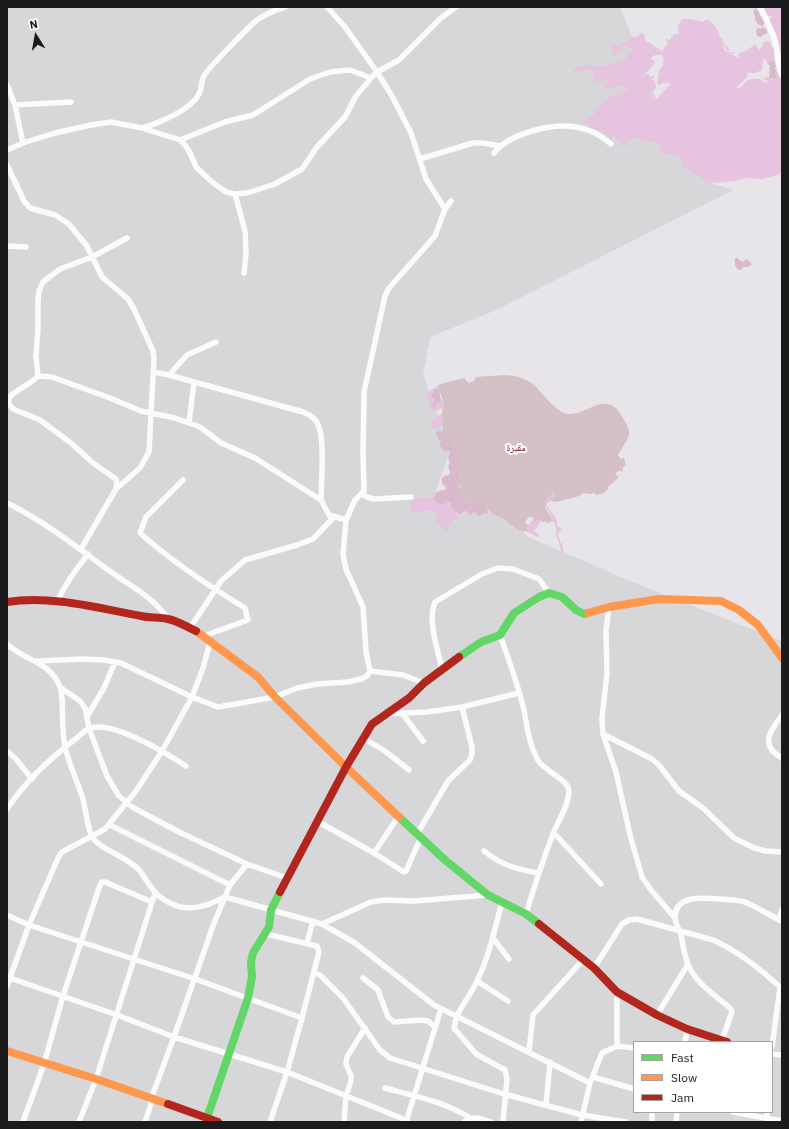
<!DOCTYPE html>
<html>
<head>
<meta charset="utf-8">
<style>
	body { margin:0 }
	#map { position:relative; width:789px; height:1129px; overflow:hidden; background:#e7e4ea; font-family:"IBM Plex Sans",sans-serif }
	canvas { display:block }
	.frame { position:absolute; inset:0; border:8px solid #1b1b1b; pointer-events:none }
	.legend { position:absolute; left:633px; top:1041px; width:140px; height:72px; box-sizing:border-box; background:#fff; border:1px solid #a4a4a4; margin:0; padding:5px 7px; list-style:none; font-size:12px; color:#1b1b1b }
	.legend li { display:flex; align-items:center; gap:8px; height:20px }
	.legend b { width:20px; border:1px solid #a4a4a4 }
	.north { position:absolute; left:16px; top:16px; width:40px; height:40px; -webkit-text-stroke:3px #fff; paint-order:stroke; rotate:349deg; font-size:11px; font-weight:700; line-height:16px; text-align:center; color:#1b1b1b }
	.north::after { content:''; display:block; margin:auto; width:14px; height:18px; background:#1b1b1b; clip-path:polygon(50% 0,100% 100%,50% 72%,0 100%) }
</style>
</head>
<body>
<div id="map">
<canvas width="789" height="1129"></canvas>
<div class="frame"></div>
<ul class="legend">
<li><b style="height:5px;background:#63d668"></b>Fast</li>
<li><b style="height:5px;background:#ff974d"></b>Slow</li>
<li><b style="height:5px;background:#b3261e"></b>Jam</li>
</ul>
<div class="north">N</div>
</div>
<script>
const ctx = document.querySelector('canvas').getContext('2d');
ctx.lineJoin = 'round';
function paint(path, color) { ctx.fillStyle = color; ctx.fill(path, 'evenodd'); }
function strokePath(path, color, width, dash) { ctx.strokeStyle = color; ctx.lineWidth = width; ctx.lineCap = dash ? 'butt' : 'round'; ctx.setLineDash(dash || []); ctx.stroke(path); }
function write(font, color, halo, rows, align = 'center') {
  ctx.font = font + ' "IBM Plex Sans","Noto Naskh Arabic",sans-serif'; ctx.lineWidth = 4; ctx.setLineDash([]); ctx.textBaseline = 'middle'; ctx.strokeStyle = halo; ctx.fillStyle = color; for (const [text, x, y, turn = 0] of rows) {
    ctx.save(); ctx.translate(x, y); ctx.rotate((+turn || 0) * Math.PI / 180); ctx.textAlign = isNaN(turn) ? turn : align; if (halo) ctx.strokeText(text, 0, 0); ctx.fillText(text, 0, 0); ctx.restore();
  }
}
paint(new Path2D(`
	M7,7H620L684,168L710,183L733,190L496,310L430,337L423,374L450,451L434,496H435L434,498L413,499L411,514L427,511L436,512V520L451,528L449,527L450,524L460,519L458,514L460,515L464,511L469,512V513L474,512L480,517L483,513H488V511L504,520L515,529L523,531L528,537L637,584L782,641V1122H7ZM634,1042H772V1112H634Z`), '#d7d6d9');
paint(new Path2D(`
	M762,7H782V55L780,50L777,35L769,21L772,16L767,15L766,16Z
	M683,19H692L703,22L707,19C715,24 717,29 720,37L722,38L723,42L729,49V52H734L735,53L733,54L728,52L720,38L725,51L740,59L738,54L748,50L756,43L755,45L760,50L764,42L768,41L771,43L770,45L774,48V60L767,63V61L763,58L762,70L755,73H747V74L748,76L736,88L742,87C745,79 752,79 760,79L764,82L767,83L768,81L763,79L767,77L771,80L777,76L775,72L777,71L782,81V172L777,175L762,179L745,178L735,181L710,183L684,168L679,156L659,152L662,145L658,144L657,142L654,141L652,143L639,139L633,136L628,142L630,144L626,146L619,145L620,143L617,141L615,135L612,136V140H610L608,135L589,126L587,124L582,123L586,119L594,115L595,108L604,104L603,101C611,95 621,95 629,88L618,86L604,89V87L603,85L606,83L609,78L595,83L593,77V70C587,68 579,74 573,71C578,65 590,64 598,66C599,66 600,67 601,67C604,67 615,63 618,60L623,62L627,57L626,53L632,52V48L622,46L619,54L613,56L612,46L629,41L633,37L639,36L640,32L641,33L644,34L645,40L662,51L668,43L665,39L670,40L674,34H679L678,25ZM655,55H662L664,59L662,63L664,64L659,71L657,84L660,85L664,82L666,84L668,82L670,84L657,99L651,97L650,95V93L656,88L655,81L652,80L655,74L651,77L649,76V74L644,76L642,74L648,71L652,66L655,64L653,60L650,58Z
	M438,385L439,389L437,388L432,394L435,400L431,407L434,406L437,402L442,400L444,406L437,411L435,410L431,412L432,410L429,406L430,399L428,400L427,394Z
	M442,414L444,421V426L441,425L438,429L432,428L431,429V422L434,421V418Z
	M553,493L555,496L546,505L557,520V525L562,530L558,533L559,538L560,541L559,545L561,542L563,548V554H562L556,533C559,526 546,512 545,503L546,499Z
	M426,498H434L433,500L451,503L460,519L456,520L450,524L449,527L451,528L446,532L436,520V512L427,511L411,514V503L413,499Z
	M537,519L541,521L535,530V532L539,534V536L537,537L526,531L528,528L525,524H530L532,520L535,521Z`), '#e6c3de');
paint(new Path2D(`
	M752,7H756V9L759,12L760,16L762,17V19L765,22L762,27L767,30V34H764L761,37L757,36L756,30L758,28L761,29L762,26L757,24V22L755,21V16L753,12L755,9Z
	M774,60L776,66L775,69L777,71L775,72L777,78L769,79L770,66L767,63Z
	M735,258H737L742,262L747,259L752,264L748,267H743L742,269L738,270L735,265Z
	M435,389H439L441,401L437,402L434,408H432L431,407L435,400L431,396Z
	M438,431L444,432L457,448L459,453V473L460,484L459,487L461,494L465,503H468L466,501C471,497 478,502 484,503L488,511V513L483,514V513L480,517L474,512L470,515L468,512L464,511L460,515L454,510V508H452L451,503L449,502L441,505L433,499L435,496L434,495L438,491L446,490V487L442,484V478L444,476L449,475L450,472L448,466L450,463L448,458L450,451H445L441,448L439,442L442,441L438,439L436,432Z`), '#d8bacc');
paint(new Path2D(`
	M504,375C514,375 524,378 533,384C542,392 556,413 568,414C578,415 590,407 600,404C613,402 619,410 624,420C627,425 630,430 629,435C627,442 621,449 618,455L621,459L624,458L626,465L622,468L623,470L621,472L620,470L615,474L619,477L608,487V489L604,493L596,495L594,492L592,494L583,493L579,496L557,502L555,501L554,502L550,500L555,496L553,493L548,498L546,499L545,503L546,505L545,508L553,521L547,523L546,521L543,522L537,519L535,522L532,517H529L525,522L528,528L526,531C516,532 511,524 503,519C497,516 490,514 487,508H484V503H480L477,501L475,502L470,499L466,501L468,503L467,504L465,503L459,490L460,489L459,473L457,468L459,466V459L457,457L459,453L457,448L442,431L443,429L442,428C445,422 440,416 443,410L441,408L444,406L441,394L438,391L439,388L438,385L448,382L465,378L466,381L469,383L474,381L476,377Z`), '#d4c0c5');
strokePath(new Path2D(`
	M327,7L345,27L377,72L392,96L411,133L426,179L445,209
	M760,7C766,18 773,32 776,45C778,55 778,66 782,76
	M7,85L15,105L23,143
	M15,105L71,102
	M142,128C159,123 191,110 199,94C202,88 201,81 204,76C205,71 252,24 257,20C266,14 275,10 285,7
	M180,140L225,122L253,115L310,79L330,72L350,70L371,78
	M7,150L23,143L55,133L91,125L111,122L142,128L180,140L185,145L190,153L196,167L212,182L226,192L235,194L247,193L275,184L302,169L317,147L345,117L356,96L371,78L377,72L399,60L441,18L456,7
	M494,153C510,133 552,123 576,127C590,129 602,136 611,144
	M420,159L473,143H483L500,146
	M7,165L24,201L30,208L55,215L69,224L77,234L87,246L102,277L128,299L134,309L153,351L154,358L149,452L140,468L116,489
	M235,194L245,231L246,253L244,273
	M7,246L26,247
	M154,372L169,375L303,412C307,414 313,416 316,421C326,434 321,482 321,500
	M169,375L187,355L216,342
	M38,376L52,377L110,398L141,411L175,418L200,427L221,443L255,458L321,500L329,515L346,520
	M189,423L194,382
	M183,480L146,517L140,533C171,561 209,586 245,608L248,620L204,636
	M362,494L367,497L374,499L411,497
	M7,503C46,522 79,549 114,574C134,588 154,598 168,619
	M81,549L116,489L117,484L116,479L93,463L71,443L40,420L13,409L9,404L8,399C17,388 29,386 38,376L36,356L38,327V301L39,291L43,282L60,269L92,257L127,238
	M57,602C65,584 76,570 88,554
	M609,607L606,630L607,673L602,718L603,734L616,772L630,835L642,877L651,890L675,918
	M190,628L221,581L245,560L297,545L313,539L334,517
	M500,635C509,660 518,685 524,710C527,725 528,741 535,754C537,760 541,765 546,768C553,775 568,781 569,791C569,805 558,821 553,834C543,860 534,887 526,914
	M7,644C25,661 50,661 60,687C62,690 61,695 62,699C63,713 62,734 65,747C69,764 77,780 82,796C85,805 88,830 92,837C99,849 128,857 139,870C145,877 149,886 155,892C159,897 164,900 170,903C189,913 207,906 225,897L322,924L355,943L434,1005L590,1083
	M37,661L83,659L104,660L121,663L192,697L218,707L275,697L297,688L317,684L348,682L361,679L367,676L370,671L366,652L363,607L346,569L343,555L346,520L355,500L364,491L363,453L364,392L385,296L389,288L435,236L445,209L451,201
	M442,669C438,650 427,621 435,602L482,574L498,568L513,569L539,579L549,593
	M370,671L403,675L424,683
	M61,688L80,701L85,708L89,728L107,776L119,796L132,807L179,832L247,864L287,878
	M402,713L423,741
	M387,714L427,712L462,707L519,693
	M88,715L104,688L115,662
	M782,715C770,731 759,745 782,758
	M603,734L652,759L659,765L679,791L703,808L734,838L754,848L766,851L782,852
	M363,738L385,751L409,770
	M7,751L16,759L32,779
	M7,809C25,782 53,756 78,737C81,734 86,729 90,728C114,721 166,753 186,766
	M317,821L374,853L398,817
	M110,825L230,885
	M554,833L601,884
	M417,834L448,781L470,760L472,754V747L462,707
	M484,851C501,865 516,869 538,873
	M374,853L404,872L406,871L421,837
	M502,902C495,928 489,957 477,981C470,997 456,1011 454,1028L476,1054L505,1070L507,1079L503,1122
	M7,915L29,925L195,979L302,1018
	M779,920L782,909
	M322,924L371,902L384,900L414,901L488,895
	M266,934L317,946L319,952L302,1018L287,1072L270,1122
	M493,938L509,959
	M307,943L313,921
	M594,968L622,924L629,920L637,919L713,940C736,950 762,970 780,987H782
	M315,973L320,975L343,998L380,1050L390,1058L504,1094L582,1115L626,1122
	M7,977L117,1015L174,1037L287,1072L406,1120L408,1122
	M363,978L378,990L388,1017L394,1022L422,1020L428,1021L435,1027
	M477,981L508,1001
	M7,986L29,925L58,858L62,852L105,829L136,791L162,751L192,697L203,668L210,642
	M657,1015L688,964
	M722,1040L732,1012L730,1008C715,995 695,983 688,964C684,955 683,944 681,935C679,929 675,923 675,917C676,894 704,898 720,899C729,900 738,899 747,903C759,908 770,916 782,921
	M685,1042L687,1029
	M617,1046V992
	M772,1047L780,987
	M529,1051L533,1015L582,961
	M772,1054L782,1055
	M593,1077L634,1089
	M385,1088C411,1095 449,1103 470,1118
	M546,1105L550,1062
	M733,1112L782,1121
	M23,1122L44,1064L63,996L100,885L102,882H105L152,902
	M79,1122L96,1079L155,893
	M145,1122L151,1104V1099L174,1037L214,923L230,885L247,864
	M344,1122L346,1096L351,1081V1076L346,1064L347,1057L365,1028
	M406,1122L441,1009
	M464,1122C475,1115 480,1119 491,1122
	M581,1122L590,1083L602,1053L617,1046L634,1048
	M652,1122V1112
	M676,1122L677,1112
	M767,1122V1112`), '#fbfbfc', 5.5);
strokePath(new Path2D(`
	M459,657L481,642L500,635L514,613L539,597L549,593L562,597L576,610L584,614L588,613
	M399,817L445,860L488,895L526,914L539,924
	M207,1118L248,998L252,977L251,962L253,953L269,927L271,910L280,892`), '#63d668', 8);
strokePath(new Path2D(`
	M588,613L609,607L659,599L721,601L739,610L758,625L782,658
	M196,631L258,677L275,697L346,767L399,817
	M7,1051L96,1079L168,1104`), '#ff974d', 8);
strokePath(new Path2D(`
	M7,602C51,595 98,608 141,616C150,618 159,617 168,619C178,621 187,627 196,631
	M280,892L346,767L372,724L409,698L424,683L459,657
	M539,924L594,968L617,992L657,1015L687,1029L727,1042
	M168,1104L218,1122`), '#b3261e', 8);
write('10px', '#740f1f', '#fff', [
	["مقبرة",516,448]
]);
</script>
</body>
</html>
